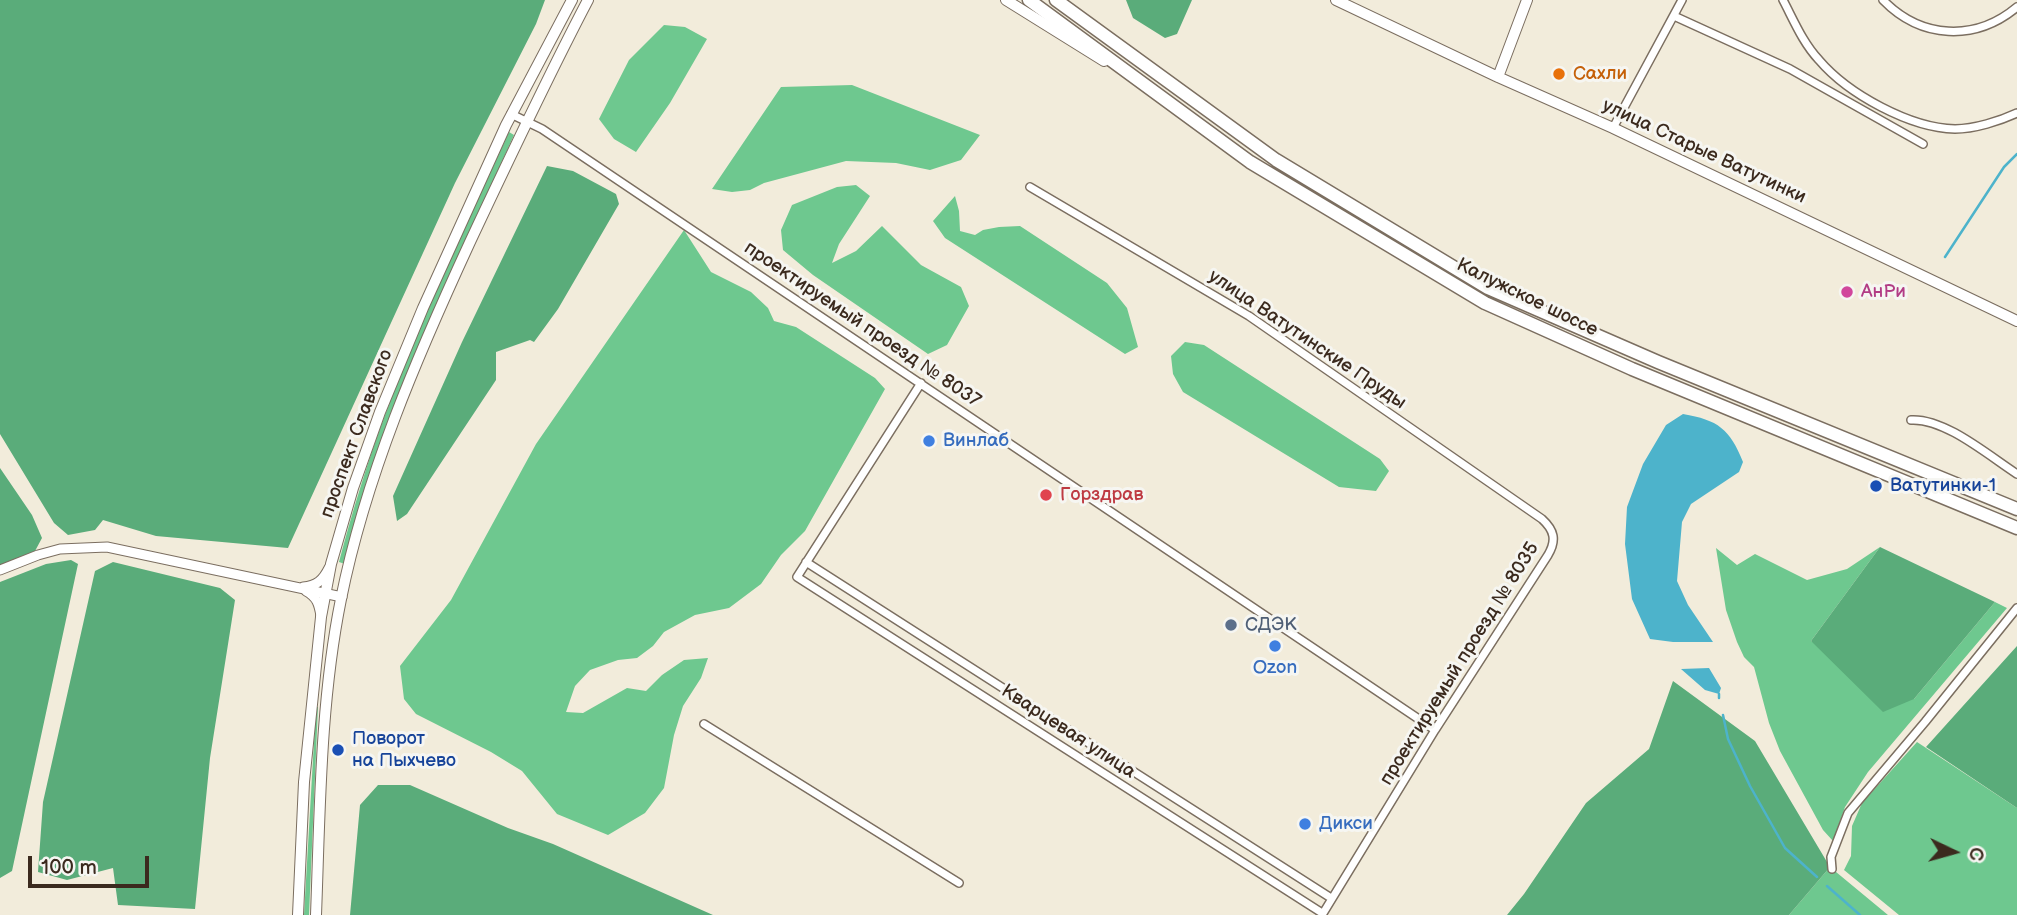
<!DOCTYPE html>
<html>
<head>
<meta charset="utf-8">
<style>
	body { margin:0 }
	#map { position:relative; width:2017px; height:915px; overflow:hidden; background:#f2ecdb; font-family:"Balsamiq Sans",sans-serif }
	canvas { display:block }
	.north { position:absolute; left:1919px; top:817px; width:70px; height:70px; -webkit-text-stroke:5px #f6f6f2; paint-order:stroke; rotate:95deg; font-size:19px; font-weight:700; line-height:28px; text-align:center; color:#3b2a1e }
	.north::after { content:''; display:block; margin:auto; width:24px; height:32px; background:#3b2a1e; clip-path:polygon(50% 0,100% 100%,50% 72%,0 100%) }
	.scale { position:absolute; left:28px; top:856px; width:121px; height:32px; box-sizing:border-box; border:4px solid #3b2a1e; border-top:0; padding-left:9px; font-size:21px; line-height:24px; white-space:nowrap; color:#3b2a1e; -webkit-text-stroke:5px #f6f6f2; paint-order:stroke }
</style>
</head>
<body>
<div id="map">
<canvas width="2017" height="915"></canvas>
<div class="north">С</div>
<div class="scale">100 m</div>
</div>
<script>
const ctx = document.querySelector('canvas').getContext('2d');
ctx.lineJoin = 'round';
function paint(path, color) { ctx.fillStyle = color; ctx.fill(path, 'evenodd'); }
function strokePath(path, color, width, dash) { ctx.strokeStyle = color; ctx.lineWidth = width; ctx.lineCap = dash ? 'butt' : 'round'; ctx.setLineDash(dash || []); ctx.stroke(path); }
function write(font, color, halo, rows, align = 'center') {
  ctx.font = font + ' "Balsamiq Sans",sans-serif'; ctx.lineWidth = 6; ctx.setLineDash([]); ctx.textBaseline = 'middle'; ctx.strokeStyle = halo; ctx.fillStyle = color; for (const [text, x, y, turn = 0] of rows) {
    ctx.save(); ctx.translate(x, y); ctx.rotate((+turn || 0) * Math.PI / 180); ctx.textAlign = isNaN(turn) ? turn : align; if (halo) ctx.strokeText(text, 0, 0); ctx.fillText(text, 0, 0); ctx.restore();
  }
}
paint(new Path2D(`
	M664,25L685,27L707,39L670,103L636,152L614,139L599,119L629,60Z
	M852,85L980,135L961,160L930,170L896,163L846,161L764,183L750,190L732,192L712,189L781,87Z
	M509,132L514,135C472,228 427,320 390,415C372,463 358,514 345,564L339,562C352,513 367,463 385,415C421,319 466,226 509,132Z
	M856,185L870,196L839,244L832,263L856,251L882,226L921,265L961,287L969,306L947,345L928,354L813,275L783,250L781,230L792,205L837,187Z
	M955,196L959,211L960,231L975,235L983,230L999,227L1020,226L1107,283L1127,308L1138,347L1125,354L945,238L933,221Z
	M684,230L711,272L751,292L768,308L774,321L796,327L875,378L885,389L805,531L781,555L761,584L729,608L695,615L664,632L653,646L637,658L618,660L590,670L575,686L566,712L583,713L627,688L646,691L662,675L684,660L708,658L701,678L683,706L674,735L664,788L645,813L608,835L557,814L522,771L491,752L416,714L404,699L400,666L451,600L536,444Z
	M1185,342L1204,345L1380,459L1389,471L1376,491L1339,487L1183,392L1173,374L1171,356Z
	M1880,547L1811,641L1914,699L1995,602L2007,608L1868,772L1845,807L1833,841L1823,830L1780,751L1769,723L1754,667L1744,657L1737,642L1726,610L1716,548L1737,565L1755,554L1807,580L1847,569Z
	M316,707H318L309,915H304Z
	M1917,742L2017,808V915H1899L1844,870L1851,856L1852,826L1862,803Z
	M1830,867L1888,915H1789Z`), '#6ec88f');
paint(new Path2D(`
	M0,0H545L536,24L455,183L288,548L156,536L103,520L95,530L68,535L54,523L0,434Z
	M1126,0H1192L1177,34L1165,38L1133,18Z
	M547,166L573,171L616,194L619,204L558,309L534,342L530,340L496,352V380L407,514L397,521L393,496L462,342Z
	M0,468L32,515L42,538L35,551L0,565Z
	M1880,547L1995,602L1914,699L1883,712L1811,641Z
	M71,560L78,564L12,871L0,878V582L46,564Z
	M113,562L220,588L235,600L210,758L195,909L118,905L113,868L67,880L38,872L43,802L95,571Z
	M2017,646V808L1926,747Z
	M1673,681L1755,741L1830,867L1789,915H1507L1524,894L1586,803L1649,749Z
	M378,785H410L508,828L553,844L713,915H350L360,805Z`), '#5aac7a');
paint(new Path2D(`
	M1683,414C1718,420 1730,429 1743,462L1739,472L1691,504L1682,522L1677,581L1688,605L1713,642H1673L1650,639L1632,599L1625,544L1627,507L1643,464L1666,425Z
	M1709,668L1721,688L1719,694L1705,690L1681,669Z`), '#4db3cb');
strokePath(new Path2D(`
	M1945,257L2004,167L2017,154
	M1719,694V698
	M1723,715L1728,739L1750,786L1785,848L1817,877
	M1827,886L1860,915`), '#4db3cb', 2.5);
const minor = new Path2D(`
	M1783,0C1794,21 1803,43 1819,60C1848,94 1910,128 1955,129C1974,129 2000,121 2017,113
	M1883,0C1921,39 1975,42 2017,7
	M1674,16L1790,69L1923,144
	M511,114L542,129L1435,730
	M1613,128L1682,0
	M1030,187L1249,316L1542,519C1554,530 1557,540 1548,555L1435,730L1322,915
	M921,383L797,577L1322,913
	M1911,420C1945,418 1989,456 2017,474
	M806,562L1331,898
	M704,724L959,883
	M1832,869L1831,857L1848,813L1925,722L2017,608`);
const tertiary = new Path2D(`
	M0,570L38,555L60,549L107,547L342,597
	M303,587C317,586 323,580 329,568
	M306,591C317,597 319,604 321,616`);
const secondary = new Path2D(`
	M1006,0L1104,61
	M1336,0L1498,77L1613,128L2017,321
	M1498,77L1527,0
	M298,915L304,782L321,617L331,564L353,488L380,412L423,308L506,125L572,0
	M316,915C320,810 320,703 341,599C366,475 417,357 470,242C508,161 546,80 588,0`);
const trunk = new Path2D(`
	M1029,0L1250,162L1485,303L1632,369L2017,528
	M1056,0L1276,160L1488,288L1658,362L2017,509`);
strokePath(minor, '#7b6e60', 10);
strokePath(tertiary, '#7b6e60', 11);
strokePath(secondary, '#7b6e60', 12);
strokePath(trunk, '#7b6e60', 15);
strokePath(minor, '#fff', 7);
strokePath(tertiary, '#fff', 9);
strokePath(secondary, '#fff', 10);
strokePath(trunk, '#fff', 12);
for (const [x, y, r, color] of [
	[1559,74,7,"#e8710a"],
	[1847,292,7,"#d1479c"],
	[929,441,7,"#3f7fe0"],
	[1876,486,7,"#1a4fb4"],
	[1046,495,7,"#e0444e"],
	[1231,625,7,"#5c6f8a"],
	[1275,646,7,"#3f7fe0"],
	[338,750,7,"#1a4fb4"],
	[1305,824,7,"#3f7fe0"]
]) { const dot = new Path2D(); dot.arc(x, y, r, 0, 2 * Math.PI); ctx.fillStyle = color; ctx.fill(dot); strokePath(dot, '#f6f6f2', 2.5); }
write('19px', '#c56008', '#f6f6f2', [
	["Сахли",1573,74]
], 'left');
write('19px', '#3b2a1e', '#f6f6f2', [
	["улица Старые Ватутинки",1704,152,25],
	["Калужское шоссе",1527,298,26],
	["проектируемый проезд № 8037",862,325,34],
	["улица Ватутинские Пруды",1307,340,34],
	["проспект Славского",357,434,-70],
	["проектируемый проезд № 8035",1460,664,-58],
	["Кварцевая улица",1068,732,33]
]);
write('19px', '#b23c85', '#f6f6f2', [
	["АнРи",1861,292]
], 'left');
write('19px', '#366cbe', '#f6f6f2', [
	["Винлаб",943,441],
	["Ozon",1275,668,"center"],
	["Дикси",1319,824]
], 'left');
write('19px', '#164399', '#f6f6f2', [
	["Ватутинки-1",1890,486],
	["Поворот",352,739],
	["на Пыхчево",352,761]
], 'left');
write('19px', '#be3a42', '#f6f6f2', [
	["Горздрав",1060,495]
], 'left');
write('19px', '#4e5e75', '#f6f6f2', [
	["СДЭК",1245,625]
], 'left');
</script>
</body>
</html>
